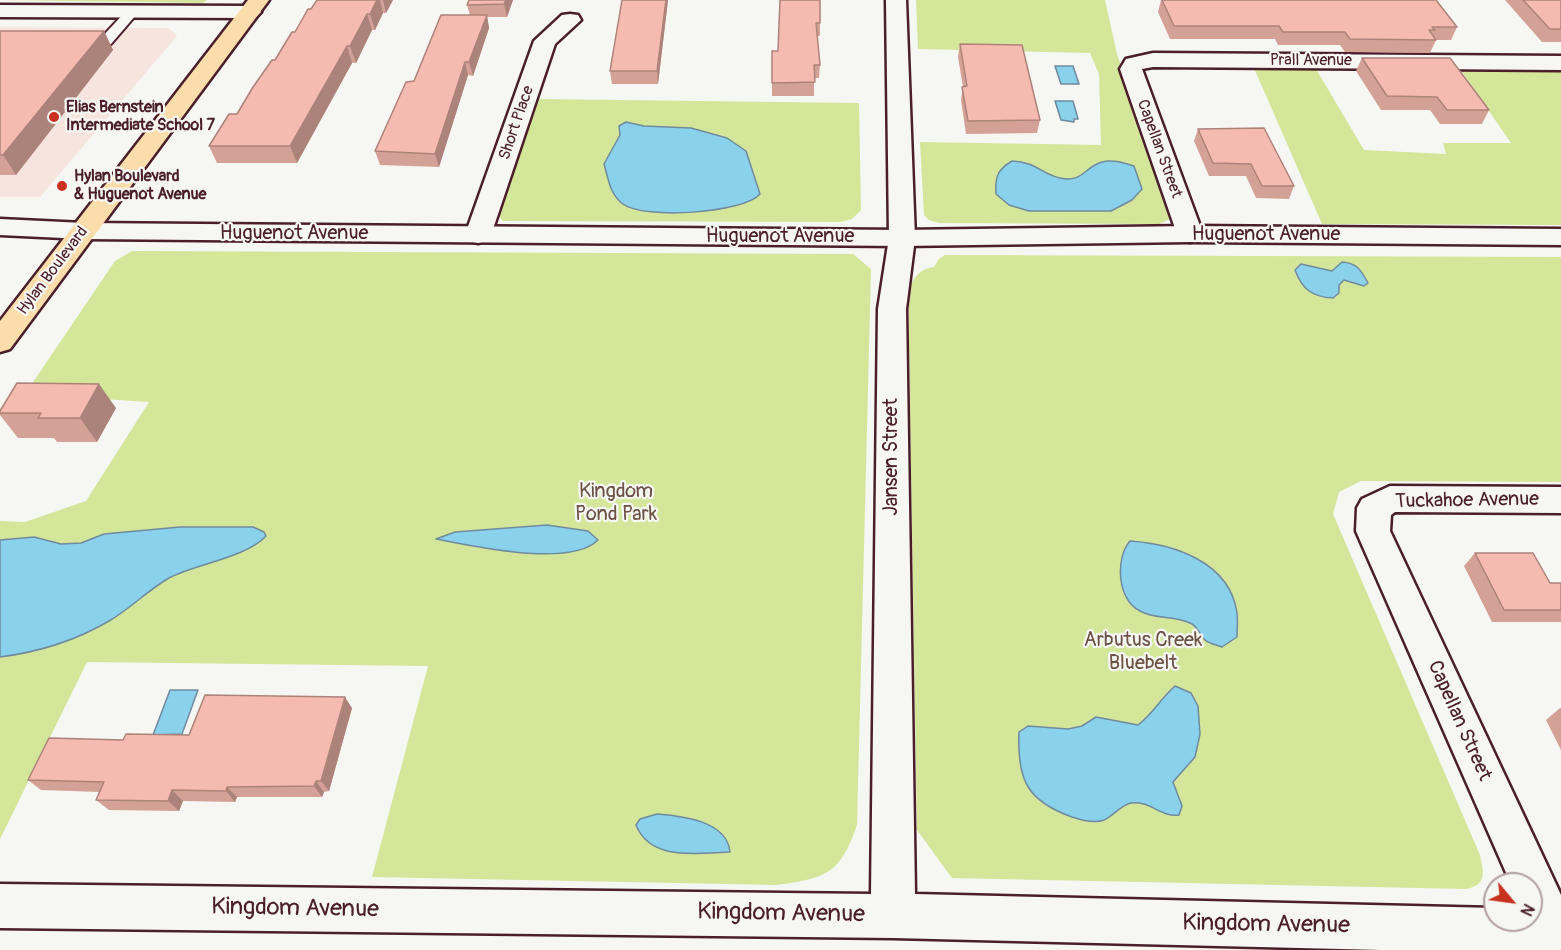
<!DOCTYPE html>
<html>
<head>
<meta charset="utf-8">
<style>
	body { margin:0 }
	#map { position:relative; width:1561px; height:950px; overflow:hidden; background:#f6f6f2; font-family:Pangolin,sans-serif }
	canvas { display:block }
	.north { position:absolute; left:1483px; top:872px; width:60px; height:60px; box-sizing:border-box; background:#f6f6f2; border:2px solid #b1a0a2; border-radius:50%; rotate:119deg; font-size:16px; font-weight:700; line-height:24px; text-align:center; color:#4a1f2b }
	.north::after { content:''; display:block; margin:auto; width:21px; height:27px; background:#c8321e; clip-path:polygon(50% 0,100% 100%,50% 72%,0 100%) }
</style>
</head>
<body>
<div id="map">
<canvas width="1561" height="950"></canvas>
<div class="north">N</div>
</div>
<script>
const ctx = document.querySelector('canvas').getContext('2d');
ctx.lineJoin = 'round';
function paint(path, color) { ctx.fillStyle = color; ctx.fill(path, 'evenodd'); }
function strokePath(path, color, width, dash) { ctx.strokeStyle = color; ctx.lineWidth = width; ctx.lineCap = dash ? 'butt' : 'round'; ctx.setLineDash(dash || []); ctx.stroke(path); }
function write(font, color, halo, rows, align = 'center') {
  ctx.font = font + ' Pangolin,sans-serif'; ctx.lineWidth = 4.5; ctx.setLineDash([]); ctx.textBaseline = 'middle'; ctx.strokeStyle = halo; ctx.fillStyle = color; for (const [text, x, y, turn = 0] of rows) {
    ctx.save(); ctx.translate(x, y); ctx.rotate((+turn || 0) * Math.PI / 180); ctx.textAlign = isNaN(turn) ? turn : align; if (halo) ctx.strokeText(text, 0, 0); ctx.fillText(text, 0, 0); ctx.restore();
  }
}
paint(new Path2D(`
	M0,27L169,28L177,36L40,197H0Z`), '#f6e4de');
paint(new Path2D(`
	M0,0H207L203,3Z
	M916,0H1105L1117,54L1170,209V219L1159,224L939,223L929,220L924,215L920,142L1101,145L1099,74L1090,53L918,49Z
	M1254,68L1316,69L1364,150L1446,154L1443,143H1511L1460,69L1561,70V225L1322,224Z
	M538,99L859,103L861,210L852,219L841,222L503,221L495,213Z
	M132,251L853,254L871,269L857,825C840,874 827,878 777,885L372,877L428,666L87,662L0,839V521L25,522L86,501L149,402L25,394L115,261Z
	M945,255L1561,257V482L1361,481L1339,492L1333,514L1480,855C1484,872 1487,885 1466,889L952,878L917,830L908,289C915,277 919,269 934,267L939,259Z`), '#d4e69a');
const water = new Path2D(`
	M1055,66H1073L1079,84H1061Z
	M1055,101H1073L1078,119H1074V122L1061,120Z
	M626,122L644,126L691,128L727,138L746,151L760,194C744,213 644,220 623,204C610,195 608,178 604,164L620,135L619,126Z
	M1012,161C1037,162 1041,174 1060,178C1083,183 1084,167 1102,162C1112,159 1124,163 1134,166L1142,189L1132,200L1111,211H1029L1009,205L996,194C995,177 997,170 1012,161Z
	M1342,262C1357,263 1361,270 1368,283L1364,286L1344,280L1339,285V293L1333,298C1312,297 1302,289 1295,270L1301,264L1332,271Z
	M547,525L588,531L598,540C570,568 473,546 436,539L455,532Z
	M180,527H253L264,532L266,536C247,557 196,564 169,578C148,590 130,609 109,621C75,641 39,652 0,657V540L34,537L61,544L81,543L104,534Z
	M1130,541C1174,544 1230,562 1237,613C1238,621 1237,629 1237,637L1222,647C1217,645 1209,644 1205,640C1199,634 1198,626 1190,623C1174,615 1156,620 1140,611C1117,600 1115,558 1130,541Z
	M1175,686L1191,693L1198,706L1200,734L1195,757L1173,782L1182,806L1179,815C1162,818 1149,800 1131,803C1121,805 1113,816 1104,820C1094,824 1081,820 1072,817C1027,801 1017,780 1019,732L1028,726L1068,729L1082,726L1096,717L1138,725C1153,714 1161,698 1175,686Z
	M170,690H198L182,734L153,735Z
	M657,814C683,816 727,821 730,852C698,853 651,862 636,825L640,819Z`);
paint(water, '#8ad1eb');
strokePath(water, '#708a9e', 1.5);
const lane = new Path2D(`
	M132,8L138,12L136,15L111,44H101V38L128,9Z`);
const street = new Path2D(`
	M886,0H906L915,238L906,309L915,894L1495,908V920H1531V884H1511L1356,531L1357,508L1362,499L1390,486L1561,487V513L1395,512L1391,515L1390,531L1561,895V950H1381L893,938L0,928V884L871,894L878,309L889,238Z
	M0,5L250,6L257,8L261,12L257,16L250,18L0,17Z
	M570,14L578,15L581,20L555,44L491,235L487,241L478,243L469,241L465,235L534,41L562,15Z
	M1153,53L1561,56V70L1153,67L1142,69L1203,234L1199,240L1190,242L1181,240L1177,234L1120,69L1126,59Z
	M0,219L84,223L93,225L97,231L93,237L84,239L0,235Z`);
const secondary = new Path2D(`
	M84,223L902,230L1190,226L1561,229V245L1190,242L902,246L84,239L75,237L71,231L75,225Z`);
const primary = new Path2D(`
	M248,0H269L10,349L0,352V321Z`);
strokePath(lane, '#4a1f2b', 4);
strokePath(street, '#4a1f2b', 5);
strokePath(secondary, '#4a1f2b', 5);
strokePath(primary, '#4a1f2b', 5);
paint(lane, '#f6f6f2');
paint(street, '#f6f6f2');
paint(secondary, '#f6f6f2');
paint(primary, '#fbddab');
paint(new Path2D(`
	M317,0H393L386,13H383L375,30H372L356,63H352L297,163H217L209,146L237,114Z
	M469,0H513L507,17H487L489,28L473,76L468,75L439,167L380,165L375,151L414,81L470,15L467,5Z
	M668,0L658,84H612L610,71Z
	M820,0V36H817L820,65L819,78H814V96H772V51H778Z
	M1161,0L1457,27L1451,40H1436L1430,53L1345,52L1340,45H1278L1275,39H1170L1158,12Z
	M1505,0H1561V42H1542Z
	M0,31H104L113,50L16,175H0Z
	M960,44L1040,120L1037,133L966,134L961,100L963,87L958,57Z
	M1362,58L1489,110L1482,124H1440L1430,110H1381L1356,71Z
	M1198,129L1294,186L1289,199L1256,198L1246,176H1209L1194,141Z
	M116,408L97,442H57L54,438H18L0,415V411Z
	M1475,553L1550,583H1561V622H1492L1464,566Z
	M352,708L329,791L324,792L322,797H237L235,802L183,801L179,811L109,810L96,800L100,792L41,790L28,780L189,735Z
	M1560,708H1561V750L1546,720Z`), '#d4a197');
paint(new Path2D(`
	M377,0H380L383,13L375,30L370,14Z
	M383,0H393L386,13Z
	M506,0H513L507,17L504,4Z
	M666,0H668L658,84L657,71Z
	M367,14L372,30L356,63L350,46Z
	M487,15L489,28L473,76L469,62Z
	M104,31L113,50L16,175L3,155Z
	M347,46L352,63L297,163L290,146Z
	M465,62L468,75L439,167L435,154Z
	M99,384L116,408L97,442L80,418Z
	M345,697L352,708L329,791L321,781Z
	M316,781L324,792L322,797L314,786Z
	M227,787L237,797L235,802L226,791Z
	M172,790L183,801L179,811L168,801Z`), '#ac837b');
const building = new Path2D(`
	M317,0H377L370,14H367L350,46H347L290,146H209L229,114H237L253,87L272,60H275L292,32H295L308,9H311Z
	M469,0H506L504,4L467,5Z
	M622,0H666L657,71H610Z
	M780,0H820V23H816L820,65H814L815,82L772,83V51H778Z
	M1162,0H1436L1457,27H1432L1435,30H1429L1436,40L1350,39L1345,32H1283L1279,26H1174Z
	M1523,0H1561V29H1550Z
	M441,15H487L469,62H465L435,154L375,151L406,82L414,81Z
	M0,31H104L3,155H0Z
	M960,44L1022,45L1040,120L968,121L962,87L967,86Z
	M1362,58H1450L1489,110H1447L1437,97L1387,96Z
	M1264,128L1294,186H1262L1251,164L1213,163L1198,129Z
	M17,383L99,384L80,418H38L41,413H0V411Z
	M1475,553H1533L1550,583H1561V610H1504Z
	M205,695L345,697L321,781H316L314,786L227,787L226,791L172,790L168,801L96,800L104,782L28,780L49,738L123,740L126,734L189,735Z`);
paint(building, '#f6bbb0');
strokePath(building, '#ac837b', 1.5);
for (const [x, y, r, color] of [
	[54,117,6,"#c8321e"],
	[62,186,6,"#c8321e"]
]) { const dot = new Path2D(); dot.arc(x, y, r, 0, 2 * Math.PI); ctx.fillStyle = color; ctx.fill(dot); strokePath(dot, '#f6f6f2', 2); }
write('16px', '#4a1f2b', '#f6f6f2', [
	["Prall Avenue",1311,61],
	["Short Place",517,123,-71],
	["Capellan Street",1159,149,70],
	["Hylan Boulevard",53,271,-53]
]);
write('bold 16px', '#4a1f2b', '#f6f6f2', [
	["Elias Bernstein",66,108],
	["Intermediate School 7",66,126],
	["Hylan Boulevard",74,177],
	["& Huguenot Avenue",74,195]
], 'left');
write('20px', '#4a1f2b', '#f6f6f2', [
	["Huguenot Avenue",294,234],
	["Huguenot Avenue",1266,235],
	["Huguenot Avenue",780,237],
	["Jansen Street",892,457,-90],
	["Tuckahoe Avenue",1467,501,-1],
	["Capellan Street",1459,721,66]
]);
write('20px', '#6c5147', '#f6f6f2', [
	["Kingdom",616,492],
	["Pond Park",616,515],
	["Arbutus Creek",1143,641],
	["Bluebelt",1143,664]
]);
write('24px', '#4a1f2b', '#f6f6f2', [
	["Kingdom Avenue",295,909,1],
	["Kingdom Avenue",781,914,1],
	["Kingdom Avenue",1266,925,1]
]);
</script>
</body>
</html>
